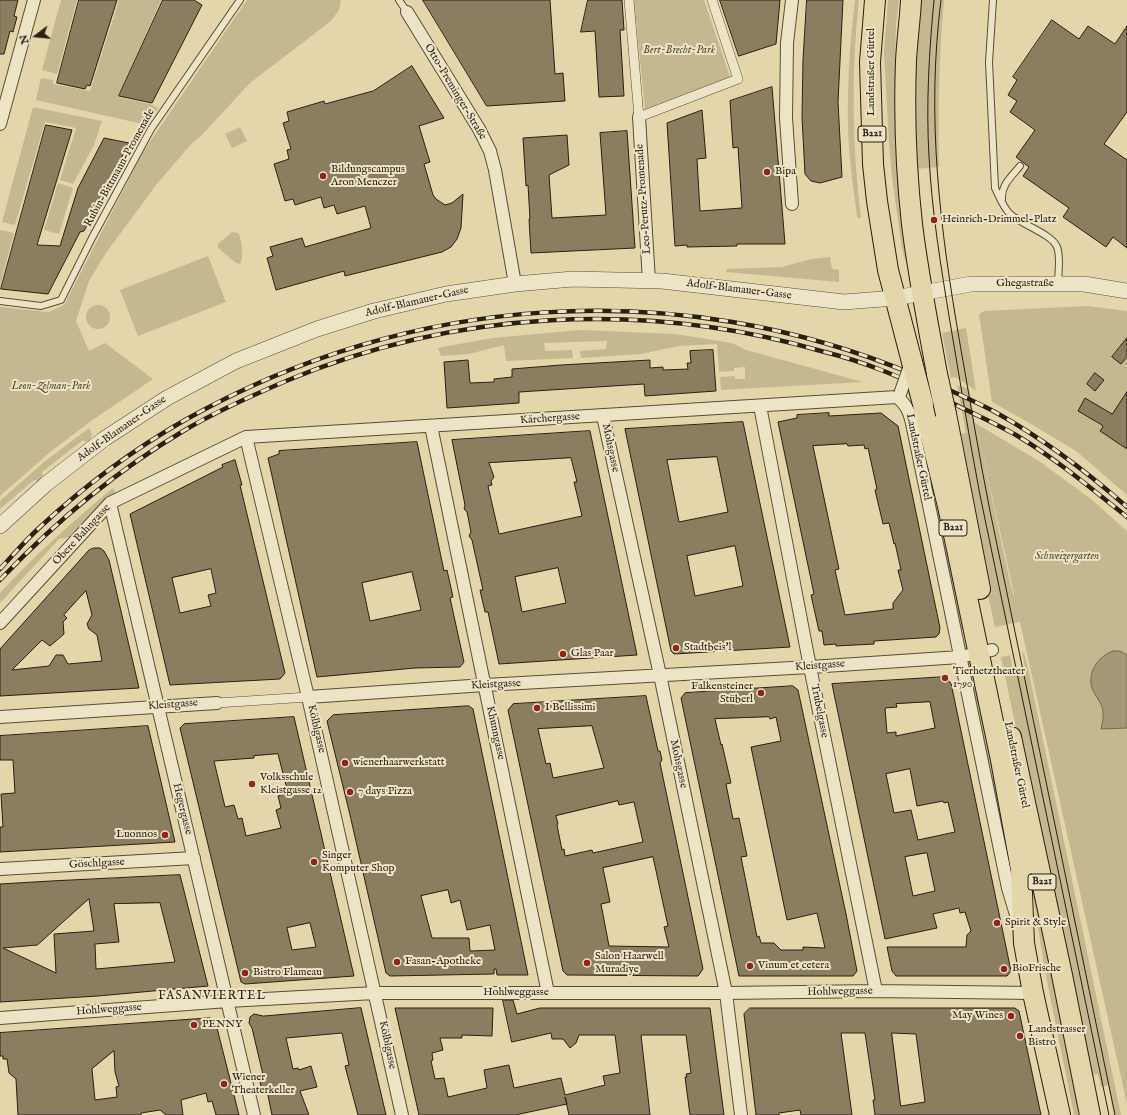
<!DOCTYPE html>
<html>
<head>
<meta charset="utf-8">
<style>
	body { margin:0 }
	#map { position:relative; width:1127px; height:1115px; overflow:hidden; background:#e4d6aa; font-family:"IM FELL English",serif }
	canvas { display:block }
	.north { position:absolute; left:16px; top:16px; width:40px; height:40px; -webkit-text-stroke:3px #ede4c8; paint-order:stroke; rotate:254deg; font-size:11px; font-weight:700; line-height:16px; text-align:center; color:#2b1f10 }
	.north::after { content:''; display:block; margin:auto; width:14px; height:18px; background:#2b1f10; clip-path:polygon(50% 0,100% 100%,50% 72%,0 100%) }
</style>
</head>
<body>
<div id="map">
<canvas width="1127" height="1115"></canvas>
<div class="north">N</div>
</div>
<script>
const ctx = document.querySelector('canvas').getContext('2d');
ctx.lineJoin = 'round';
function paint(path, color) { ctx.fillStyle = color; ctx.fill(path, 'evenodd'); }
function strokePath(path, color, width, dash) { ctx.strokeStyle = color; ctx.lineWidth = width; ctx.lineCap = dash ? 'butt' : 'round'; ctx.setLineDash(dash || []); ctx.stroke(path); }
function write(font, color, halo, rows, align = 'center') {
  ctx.font = font + ' "IM FELL English",serif'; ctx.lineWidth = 4; ctx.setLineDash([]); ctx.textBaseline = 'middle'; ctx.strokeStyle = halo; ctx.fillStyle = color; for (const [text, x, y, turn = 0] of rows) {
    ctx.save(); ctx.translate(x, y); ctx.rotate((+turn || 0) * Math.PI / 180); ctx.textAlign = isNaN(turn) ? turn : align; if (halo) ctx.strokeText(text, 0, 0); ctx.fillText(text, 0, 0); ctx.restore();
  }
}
paint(new Path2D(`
	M61,0H77L57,74L42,70Z
	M119,0H161L118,97L150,104L158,108L147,125L36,100L41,78L53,80V84L90,91Z
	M247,0H341L339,10L331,21L250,83L202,135L192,143L156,185L106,253L89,281L76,321L89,351L105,343L153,379L91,421L49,453L0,496V307L49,312L64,305L143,152Z
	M634,0H704L730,77L645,109Z
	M855,0H859C851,73 852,145 861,218H858L857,216C854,194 851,172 849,149C846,100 849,49 855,0Z
	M888,0H899L896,25L895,66L907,260H905L902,249L892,177L889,143L884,53Z
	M920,0H944C939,56 938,111 939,167L914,169V85Z
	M33,107L102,121L94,145L73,184L60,180L76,128L45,122L15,225L2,222Z
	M240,127L247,141L232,148L225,134Z
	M58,183L73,188L59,234L44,230Z
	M0,230L14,233L0,286Z
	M232,232L238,233C242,238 244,260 240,264L236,263L218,248V244Z
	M208,256L226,302L138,336L120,290Z
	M830,257L832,269L839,270V282L726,272L727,269L782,267L811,259Z
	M86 317a12 12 0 1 1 24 0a12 12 0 1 1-24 0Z
	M1087,306L1127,311V495L1076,451L1031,424L992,402L979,314L984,311Z
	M966,328L976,391L956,377L951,378L942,333Z
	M581,330L675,334L732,343L746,350L863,382L721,390L720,377L735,376V379H745V367L734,368V371L719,372L717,344L679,346L641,354L581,358L580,351L606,349L607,341L544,343L545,351L572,350L573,358L506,361L504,345L469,354L441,356L438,348L492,338Z
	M909,383L967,628L960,630L915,413C914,410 913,406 912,403C909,394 905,392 909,383Z
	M957,385L969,389L975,423L1039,461L1091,499L1127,531V1104L1020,622L995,627C981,563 968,499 961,434L966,433ZM976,424L1015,598V599L1010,582Z
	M89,428L92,434C91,438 90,442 85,442L83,440L42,472L43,476L38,481L34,480L0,509V501L44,462Z
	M113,488L117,495L71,537L59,539L0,603V593C35,555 73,521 113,488Z
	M1022,652L1024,653L1028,668L1121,1115H1114L1108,1085L1101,1087L1098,1074L1091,1075L1010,700L1001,657L1010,655L1013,670L1025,668Z
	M973,662L987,719L1014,891L968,666L969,663Z
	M1035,888L1083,1115H1074L1045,971L1032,889Z`), '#c5b790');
const water = new Path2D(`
	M1113,651H1120L1127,655V728L1101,729C1103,721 1104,714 1102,707C1100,700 1094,695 1092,688C1087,671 1099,656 1113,651Z`);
paint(water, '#a59876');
strokePath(water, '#74684d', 1);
const building = new Path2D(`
	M0,0H18L14,16L17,17L13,32L10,31L4,54H0Z
	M79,0H117L90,86L87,85L85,89L57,83Z
	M163,0H194L202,5L152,103L119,96Z
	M423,0H550L555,74L563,73L565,101L487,106Z
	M588,0H622L624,30H620L624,96L599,97L595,31L581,32Z
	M720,0H780L776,44L739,56Z
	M807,0H843L838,102L842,177L820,183L811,181L805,174L802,117L803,60Z
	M1052,20L1079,39L1088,26L1115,44L1127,26V112L1104,144L1127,160V248L1113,237L1106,247L1063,217L1069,208L1023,176L1029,167L1016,157L1035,130L1010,112L1017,101L1008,95L1017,80L1013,77Z
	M412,66L444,118L419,126L430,162L424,164L433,195L436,199L445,205L452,203L463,194L461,228L457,239L451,247L442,252L345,276L344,271L276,290L267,258L273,256L270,247L302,238L305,247L371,228L365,206L337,214L334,205L324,208L321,197L295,205L293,199L285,201L274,164L289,159L287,150L291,149L283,123L289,121L287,112L324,101L325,104L373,91Z
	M772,87L785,244H737V246L687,247V245L675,246L667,123L702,110L706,158L697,159L700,211L742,208L738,147L733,148L730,101Z
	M46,125L72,130L37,245L60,246L78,188L104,138L129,143L84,231L80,232L48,294L1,289Z
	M627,131L635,248L531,253L529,219H530L528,185L526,186L523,138L567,135L569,165L549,175L552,218L606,215L600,133Z
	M1127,338V357L1121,364L1112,357Z
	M713,350L716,391L645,396L644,384L519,392V403L447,408L444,362L468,360L470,383L494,382V379L512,377V369L561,365L650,360V368L663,367V370L688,369L687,363H691L690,351Z
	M1095,373L1104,380L1095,391L1087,384Z
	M1127,392V449L1100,431L1103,427L1102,425L1078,411L1085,398L1112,414Z
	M829,413V416L881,413L898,426L940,628L939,634L936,637L874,641V644L836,646V644L824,645L822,631H819L811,595L814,594L778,422L797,418V415ZM847,444L848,446L864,445L865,449L868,448L877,489L875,490L883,524L889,523L894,544L895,543L901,570H898L903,590L893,603V609L845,615L835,570L839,569L813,446Z
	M743,422L790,647L674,654L671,651L625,429ZM717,457L728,512L679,522L667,460ZM735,546L743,586L695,596L687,556Z
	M590,431L637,655L499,664L488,612H485L480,590H483L472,540L469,536L471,532L467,512L464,509L465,505L452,440ZM571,458L577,482H574L582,516L499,534L488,486L492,485L491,481L494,477L489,463ZM558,568L566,603L522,612L515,577Z
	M417,442L444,571L447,570L453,597L450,598L464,662L460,667L415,668L317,677L268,458L279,454V451ZM412,572L421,610L370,621L362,583Z
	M235,460L242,485H240L285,673L280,679L170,685L130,514L223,467L222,465ZM211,569L216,593L208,595L211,606L180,613L172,578Z
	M94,548H100L104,551L109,560L139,688L0,696V649L89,550ZM86,591L92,615L87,624L89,629L97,635L102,661L68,664L63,655H56L49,666L12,670L42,640L50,646L64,634L63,622L67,618L64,615Z
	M943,677L951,683L1011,971L1007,976H896L892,971L887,947H966L967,935L971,931L965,912L960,913L959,908L933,914L937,928L885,939L832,684ZM930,702L935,728L896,736V732L887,733L885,708L897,707L896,704ZM910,769L917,806L943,801L944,803L948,802L955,832L918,840L911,810L894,813L886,774ZM927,853L935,891L913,896L905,857Z
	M793,686L798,690L846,914L857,971L853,976H739L681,698L685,693ZM769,717L770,719L776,717L781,741L751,747L787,920L817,913L825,948L803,947V950H781L774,943H761L759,936L757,937L741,857L747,856L739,818L733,819L726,784L731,783L722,744L721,745L715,719Z
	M646,696L658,751H660L662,760L660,763L703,969L698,976L567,975L563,971L508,710L513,704ZM592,726L604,768L553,778L550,763L546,764L538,729ZM618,801L619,805L634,802L643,842L593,853L592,850L565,856L564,849L562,850L557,825L558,824L556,816ZM653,857L668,926L664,927L669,947L609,946L601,904L610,902L603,868Z
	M469,706L473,709L528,975H497L496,969H494V974L390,976L386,973L350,815L327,721L333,715ZM448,890L451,903L460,900L467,930L490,925L495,950L470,951L469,938H432L421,896Z
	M294,717L354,976L245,984L241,982L180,728L184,724ZM278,754L288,793L278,796L281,808L276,810L281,828L246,836L242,818L238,819L234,805L225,807L214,761L254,758V756ZM310,923L316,947L292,950L287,928Z
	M148,726L175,842L0,852V827H3L1,794L15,793L13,760H0V736Z
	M180,875L208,986L98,996L0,1002V884L51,881ZM89,899L94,931L54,934L56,973L3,948L37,945ZM160,903L175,962L96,969L95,944L119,942L114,904Z
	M503,1000H513L517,1014L540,1008H710L724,1115H690L685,1077H687L686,1074L691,1073L686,1035H641L650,1115H569L565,1097L567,1104L515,1115H419L395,1008H493L492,1036L462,1035V1038H440L443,1050L432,1053L433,1060L431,1061L435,1079L444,1078L448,1097L487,1088L484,1070L509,1065L514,1088L561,1078L565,1095L605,1085L603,1076L620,1073L615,1035H579L576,1043L570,1048L563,1039H552L551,1033L512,1042Z
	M361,1008L386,1115H358L345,1066L349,1065L342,1033L286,1038L293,1069L298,1068L299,1070L311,1066L317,1087L300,1091L309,1115H272L267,1091L262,1090L260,1082L264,1079L252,1028L249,1023L250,1017L254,1014L263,1016Z
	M750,1008H1015L1019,1011L1041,1115H875L873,1100H875L865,1033H841L852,1115H801L800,1110L779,1113V1115H756L744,1014ZM892,1033L916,1034L925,1102L901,1106Z
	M210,1018L215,1020L239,1115H216L212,1101L208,1102L206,1093L181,1100L183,1115H166L160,1110L141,1113V1115H18L16,1079L9,1073L7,1059H3V1056H0V1033ZM114,1051L115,1072L119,1086L116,1087L117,1097L95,1100L92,1069Z`);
paint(building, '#8b7e60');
strokePath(building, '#2b1f10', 1);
const service = new Path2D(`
	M399,0L407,12
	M993,0L989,62L995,188C999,196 1003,207 1010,214C1022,225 1052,234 1057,247C1061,257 1058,273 1058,284
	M1002,199C1001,185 1012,176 1020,166
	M0,301L41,306L61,300L92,238L151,129L240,0`);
const pedestrian = new Path2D(`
	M629,0L639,117L738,79L712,0
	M217,703L308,697`);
const minor = new Path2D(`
	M407,12L479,129L490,151L495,170L515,284
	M639,117L649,281
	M0,124L34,0
	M792,204L786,118L787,43L792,0
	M897,397C906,404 909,411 912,423L1008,888L1017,918
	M760,406L810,667L876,991
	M603,416L660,675L726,993L741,1115
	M431,426L548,993
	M246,437L308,697L402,1115
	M110,503L254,1115
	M0,623L110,503L246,437L897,397L900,394
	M308,697L485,685L810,667L960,657L992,650
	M0,717L217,703
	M0,869L194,858
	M0,1018L228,1001L375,993H726L876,991L1033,993`);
const tertiary = new Path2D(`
	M0,526L46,484L104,439L167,398L236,361L317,329L374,311L446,294L515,284L573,279L662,281L844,302L895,298L971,284H1084L1127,291`);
const primary = new Path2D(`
	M875,0L870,62L873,164L877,201L888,270L912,362
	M911,0C910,20 907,40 906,61C904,115 906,170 912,224C918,274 928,324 937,374
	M923,404L948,506L1001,760L1021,869L1024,943L1033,993L1060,1115
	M946,414L980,589
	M1011,737L1062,975L1090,1115`);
strokePath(service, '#594d36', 8);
strokePath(pedestrian, '#594d36', 10);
strokePath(minor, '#594d36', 14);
strokePath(tertiary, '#594d36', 16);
strokePath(primary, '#2b1f10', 22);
strokePath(service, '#ede4c8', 6);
strokePath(pedestrian, '#ede4c8', 9);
strokePath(minor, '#ede4c8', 12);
strokePath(tertiary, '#ede4c8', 15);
strokePath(primary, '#e4d6aa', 20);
strokePath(new Path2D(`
	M934,0C929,52 926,105 929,157C932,213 941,267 950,322C960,380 969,438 980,495L1109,1115
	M941,0C926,118 940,228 960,344C970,400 979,456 990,511L1115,1115`), '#2b1f10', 1);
const rail = new Path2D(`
	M0,569C13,555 25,541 39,528C82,488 134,449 185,420C410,293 677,275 915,375C942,387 969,398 995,412C1042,438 1086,471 1127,507
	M0,580C55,522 116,471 185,430C217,411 251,396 286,381C455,310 645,300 821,351C841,356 861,362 881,370C908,380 934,394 960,407C979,416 998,425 1016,435C1056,459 1091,488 1127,517`);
strokePath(rail, '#2b1f10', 4.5);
strokePath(rail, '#ede4c8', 3, [9]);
const minorBridge = new Path2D(`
	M900,394L911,363`);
const primaryBridge = new Path2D(`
	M912,362L923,404
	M937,374L946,414`);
strokePath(minorBridge, '#594d36', 14, []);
strokePath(primaryBridge, '#2b1f10', 22, []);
strokePath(minorBridge, '#ede4c8', 12);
strokePath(primaryBridge, '#e4d6aa', 20);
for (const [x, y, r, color] of [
	[767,172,4,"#8f2418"],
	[323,176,4,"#8f2418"],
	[934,220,4,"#8f2418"],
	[676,648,4,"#8f2418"],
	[563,654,4,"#8f2418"],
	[945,678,4,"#8f2418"],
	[761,693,4,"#8f2418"],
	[537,708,4,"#8f2418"],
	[345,763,4,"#8f2418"],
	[252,784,4,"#8f2418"],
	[350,792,4,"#8f2418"],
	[165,835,4,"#8f2418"],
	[314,862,4,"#8f2418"],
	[997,923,4,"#8f2418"],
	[397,962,4,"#8f2418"],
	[587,963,4,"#8f2418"],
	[750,966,4,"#8f2418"],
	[1004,969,4,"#8f2418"],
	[245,973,4,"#8f2418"],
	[1011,1016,4,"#8f2418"],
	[194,1025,4,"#8f2418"],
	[1020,1036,4,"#8f2418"],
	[224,1084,4,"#8f2418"]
]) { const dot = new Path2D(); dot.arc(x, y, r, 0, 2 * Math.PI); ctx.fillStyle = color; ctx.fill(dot); strokePath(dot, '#ede4c8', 1.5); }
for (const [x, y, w] of [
	[872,134,28],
	[953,528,28],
	[1042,882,28]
]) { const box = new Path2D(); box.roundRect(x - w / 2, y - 8, w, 16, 3); ctx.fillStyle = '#ede4c8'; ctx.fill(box); strokePath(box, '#2b1f10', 1); }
write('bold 10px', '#2b1f10', null, [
	["B221",872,134],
	["B221",953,528],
	["B221",1042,882]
]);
write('italic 11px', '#594d36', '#ede4c8', [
	["Bert-Brecht-Park",679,51],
	["Leon-Zelman-Park",51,387],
	["Schweizergarten",1067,557]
]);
write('11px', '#2b1f10', '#ede4c8', [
	["Landstraßer Gürtel",872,72,-90],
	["Otto-Preminger-Straße",455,92,59],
	["Rubin-Bittmann-Promenade",120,168,-61],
	["Leo-Perutz-Promenade",644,199,-94],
	["Ghegastraße",1025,284],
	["Adolf-Blamauer-Gasse",739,290,7],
	["Adolf-Blamauer-Gasse",417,302,-13],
	["Kärchergasse",550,419,-4],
	["Adolf-Blamauer-Gasse",122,429,-35],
	["Mohsgasse",610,448,78],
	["Landstraßer Gürtel",918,457,78],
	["Obere Bahngasse",82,535,-47],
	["Kleistgasse",820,666,-4],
	["Kleistgasse",496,685,-3],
	["Kleistgasse",173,705,-4],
	["Trubelgasse",819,711,79],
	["Kölblgasse",316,729,77],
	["Khunngasse",495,733,78],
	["Mohsgasse",678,764,78],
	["Landstraßer Gürtel",1016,765,78],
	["Hegergasse",182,809,76],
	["Göschlgasse",97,864,-3],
	["Hohlweggasse",840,992,-1],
	["Hohlweggasse",516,993],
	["Hohlweggasse",109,1010,-4],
	["Kölblgasse",387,1045,78]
]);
write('11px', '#2b1f10', '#ede4c8', [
	["Bildungscampus",331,170],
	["Aron Menczer",331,183],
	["Bipa",775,172],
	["Heinrich-Drimmel-Platz",942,220],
	["Stadtbeis'l",684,648],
	["Glas Paar",571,654],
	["Tierhetztheater",953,672],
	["1790",953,685],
	["Falkensteiner",753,687,"right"],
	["Stüberl",753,700,"right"],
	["I Bellissimi",545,708],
	["wienerhaarwerkstatt",353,763],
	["Volksschule",260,778],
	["Kleistgasse 12",260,791],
	["7 days Pizza",358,792],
	["Luonnos",157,835,"right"],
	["Singer",322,856],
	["Komputer Shop",322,869],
	["Spirit & Style",1005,923],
	["Salon Haarwell",595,957],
	["Muradiye",595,970],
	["Fasan-Apotheke",405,962],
	["Vinum et cetera",758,966],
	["BioFrische",1012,969],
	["Bistro Flameau",253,973],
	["May Wines",1003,1016,"right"],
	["PENNY",202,1025],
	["Landstrasser",1028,1030],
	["Bistro",1028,1043],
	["Wiener",232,1078],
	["Theaterkeller",232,1091]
], 'left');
ctx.letterSpacing = '1px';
write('12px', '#2b1f10', '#ede4c8', [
	["FASANVIERTEL",212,997]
]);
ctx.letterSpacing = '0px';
</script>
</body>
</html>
